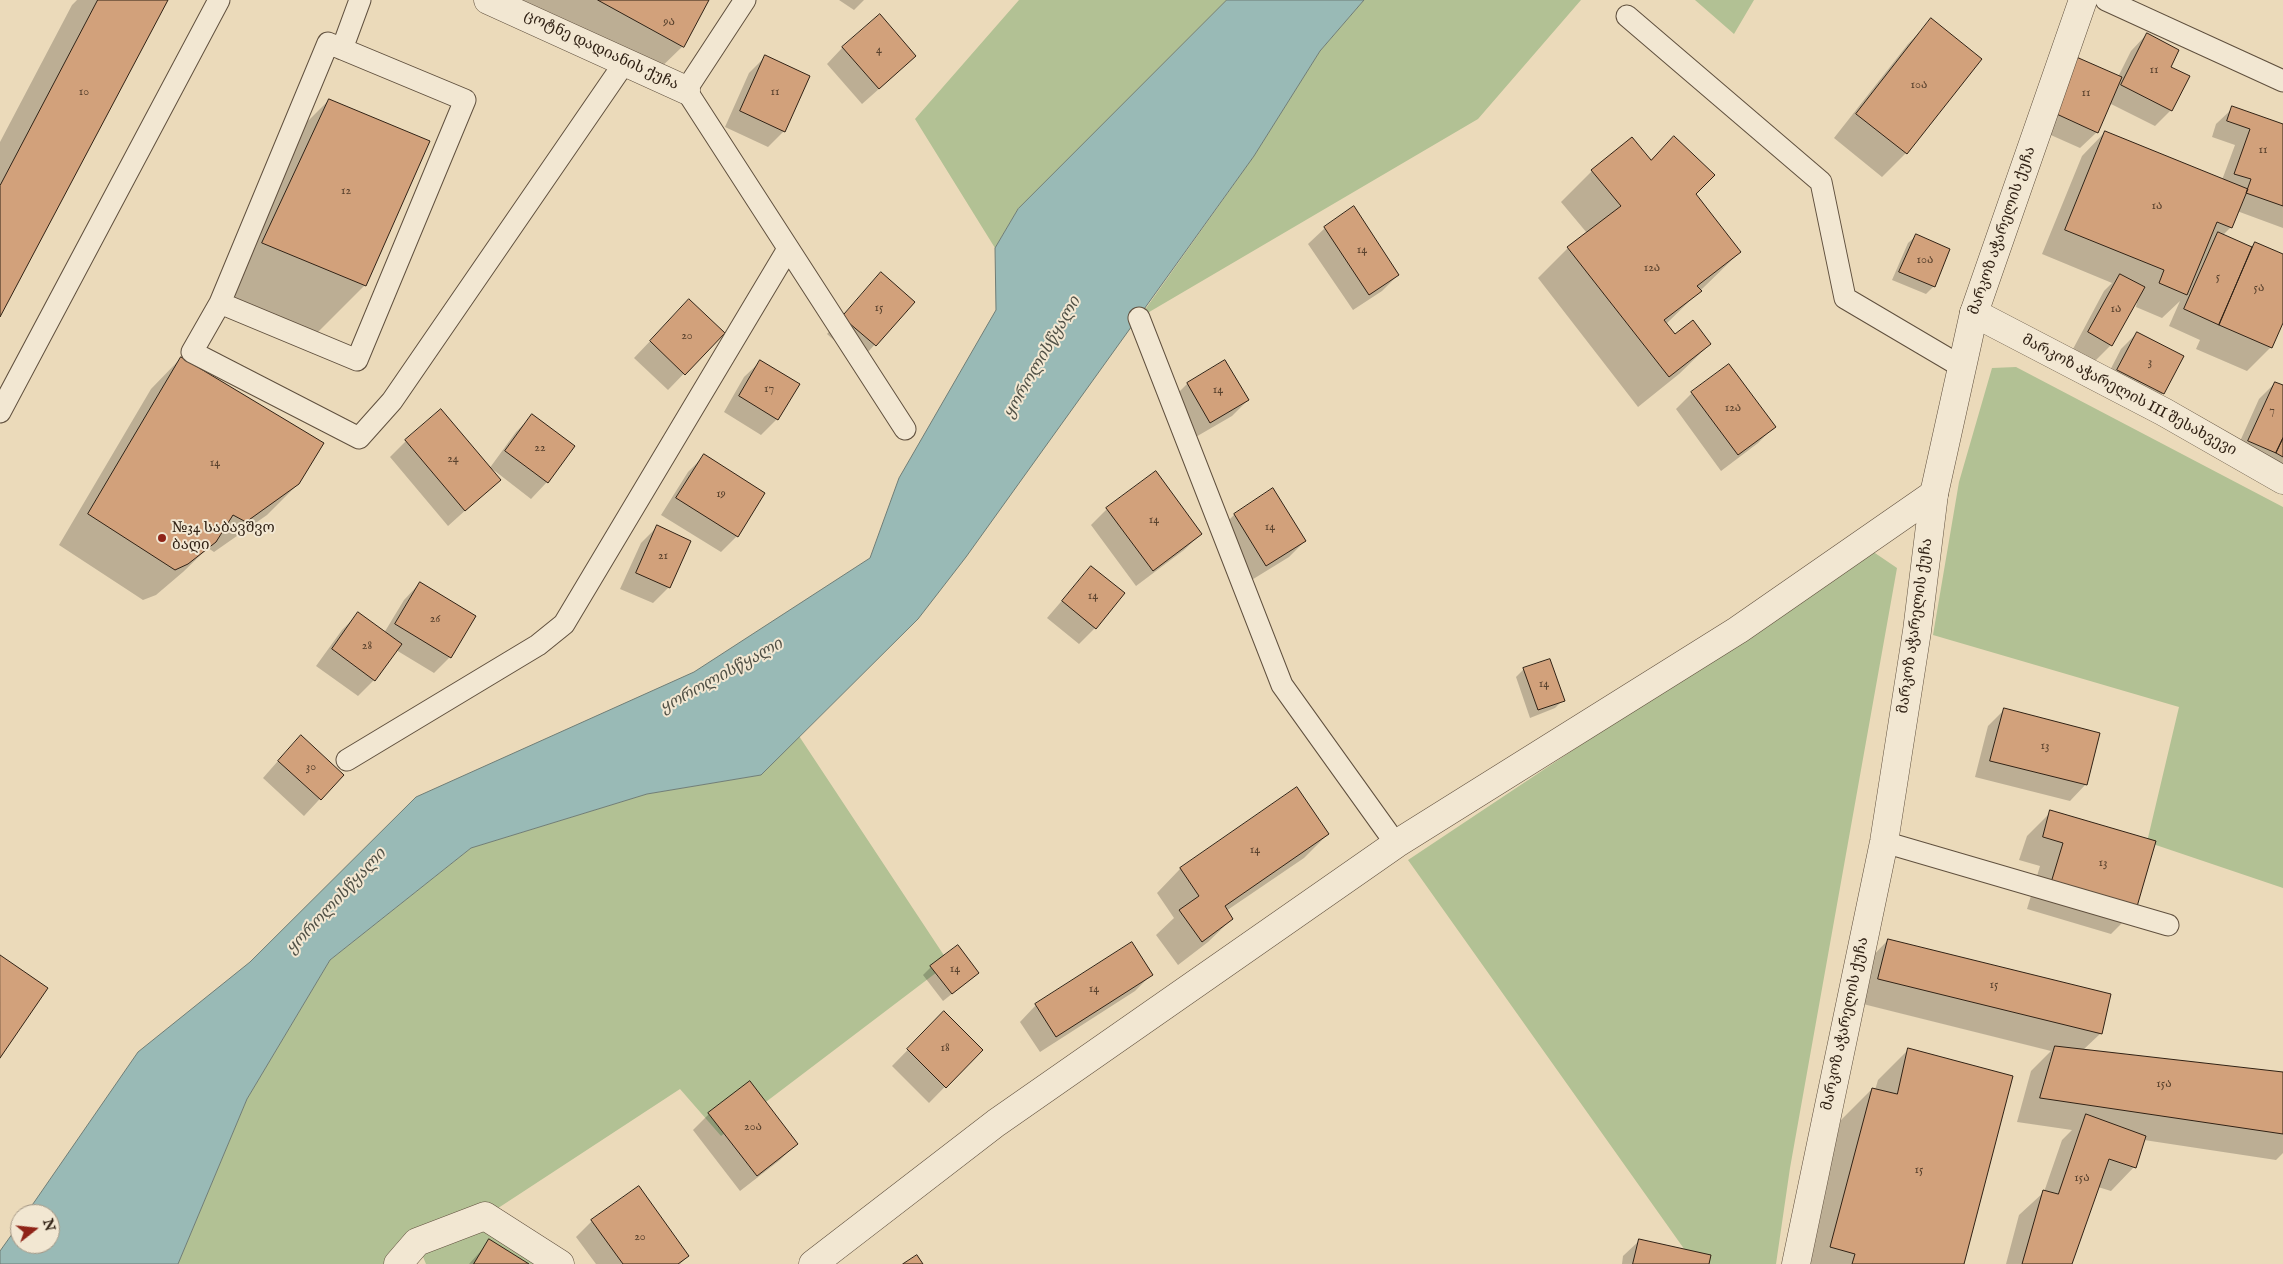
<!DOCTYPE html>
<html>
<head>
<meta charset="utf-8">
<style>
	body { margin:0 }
	#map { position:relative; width:2283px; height:1264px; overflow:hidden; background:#ebdaba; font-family:"IM FELL English",serif }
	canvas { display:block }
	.north { position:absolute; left:10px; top:1204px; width:50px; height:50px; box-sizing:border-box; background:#f2e7d2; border:1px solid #a59886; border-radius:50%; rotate:74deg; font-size:14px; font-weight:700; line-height:20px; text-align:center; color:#312215 }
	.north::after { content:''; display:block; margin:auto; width:18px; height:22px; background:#8f2418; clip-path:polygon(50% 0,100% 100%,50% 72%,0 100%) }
</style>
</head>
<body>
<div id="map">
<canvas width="2283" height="1264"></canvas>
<div class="north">N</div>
</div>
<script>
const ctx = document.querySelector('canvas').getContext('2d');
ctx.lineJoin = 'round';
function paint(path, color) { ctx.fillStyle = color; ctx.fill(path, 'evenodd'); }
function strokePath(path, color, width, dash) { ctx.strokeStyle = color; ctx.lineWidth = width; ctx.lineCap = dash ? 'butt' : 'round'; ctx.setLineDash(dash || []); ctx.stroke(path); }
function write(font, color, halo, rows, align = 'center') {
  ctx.font = font + ' "IM FELL English","Noto Serif Georgian",serif'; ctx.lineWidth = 4; ctx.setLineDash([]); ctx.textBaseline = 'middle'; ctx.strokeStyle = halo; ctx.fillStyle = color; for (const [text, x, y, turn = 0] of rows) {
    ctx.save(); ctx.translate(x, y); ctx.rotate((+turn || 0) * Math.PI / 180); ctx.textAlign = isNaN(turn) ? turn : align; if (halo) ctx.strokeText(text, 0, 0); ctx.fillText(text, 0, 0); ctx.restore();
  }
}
paint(new Path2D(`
	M1019,0H1227L1018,209L995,248L915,119Z
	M1364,0H1581L1478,119L1139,318L1254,156L1320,51Z
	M1695,0H1754L1734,34Z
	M2016,367L2283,507V888L2147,842L2179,707L1933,635L1959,482L1992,368Z
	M1872,551L1897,568L1790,1168L1776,1264H1680L1687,1253L1408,860Z
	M799,736L949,963L721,1136L680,1089L486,1216L560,1264H426L417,1242L398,1264H178L247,1099L330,960L471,848L647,794L761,775Z`), '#b2c194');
const water = new Path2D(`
	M1227,0H1364L1320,51L1254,156L966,557L918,619L761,775L647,794L471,848L330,960L247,1099L178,1264H0V1251L20,1223V1244H50V1214H26L138,1052L250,962L416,797L694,672L870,558L899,478L996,310L995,248L1018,209Z`);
paint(water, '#99bab6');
strokePath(water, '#6f7d76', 1);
paint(new Path2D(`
	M77,0H166L0,315V142L72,5Z
	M511,0H707L683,46L652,76Z
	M839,0H864L854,10Z
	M1932,20L1906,153L1882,177L1834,138L1908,44Z
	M2147,34L2169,67L2171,110L2155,126L2109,103L2097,132L2080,148L2035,128L2118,77L2131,51Z
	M843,47L898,72L862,104L827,64Z
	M765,57L784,131L768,147L725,127L749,73Z
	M329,100L365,285L314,336L212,294L278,151Z
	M2233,108L2283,126V228L2237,211L2231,227L2223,235L2251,247L2255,243L2283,256V320L2271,347L2247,371L2196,349L2200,340L2169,326L2180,301L2162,318L2136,307L2138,297L2111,345L2095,361L2073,349L2104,291L2112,283L2042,254L2082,156L2105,132L2222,180L2235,145L2212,137L2216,124Z
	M1650,161L1695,194L1740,252L1666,324L1674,336L1710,344L1679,374L1638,407L1538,278L1568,248L1587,233L1561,202L1592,171Z
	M1325,228L1398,275L1382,291L1353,310L1308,244Z
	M1916,236L1934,286L1926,294L1892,280L1908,243Z
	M881,274L913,302L859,362L827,334Z
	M673,317L723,333L668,390L634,358Z
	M2137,333L2163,393L2147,409L2102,386L2121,349Z
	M181,358L298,484L267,515L214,552L208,548L183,572L156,595L143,600L59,545L151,389Z
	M761,361L777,419L761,435L724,412L744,377Z
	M1225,362L1248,400L1232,416L1194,438L1171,400L1187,384Z
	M2275,383L2283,387V480L2233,457L2259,399Z
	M1692,393L1774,427L1758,443L1721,471L1676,409Z
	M532,416L573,447L547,482L531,499L491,468L499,480L448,526L390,457L406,441L489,469L516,432Z
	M704,456L737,536L721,552L661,515L688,472Z
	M1273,490L1305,541L1289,557L1250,581L1218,531L1234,515Z
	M1107,509L1201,534L1184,550L1136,586L1091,525Z
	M657,527L669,587L653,603L620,589L641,543Z
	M1091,567L1095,628L1079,644L1047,618Z
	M420,583L450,657L434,673L396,650L374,680L358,696L316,666L342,630L358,614L384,633L404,600Z
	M1524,669L1563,700L1555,708L1530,718L1516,677Z
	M2004,710L2086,784L2070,801L1975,777L1988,726Z
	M285,753L342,775L304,816L263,778Z
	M1297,789L1328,834L1304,858L1226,911L1232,919L1208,942L1178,965L1156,935L1174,918L1157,893L1180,869Z
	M2051,812L2135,910L2111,934L2027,909L2040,866L2019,860L2027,836Z
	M1888,940L2101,1033L2083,1050L2283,1073V1153L2276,1160L2144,1140L2134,1167L2111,1191L2098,1187L2070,1264H2006L2019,1215L2044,1192L2062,1140L2072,1130L2017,1122L2031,1071L2051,1051L1855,1002L1865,964Z
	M1132,944L1151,975L1135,991L1040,1052L1020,1022L1036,1005Z
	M931,967L978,973L943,1001L923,975Z
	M944,1013L981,1050L929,1103L892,1066Z
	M1908,1050L1963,1264H1803L1841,1120L1872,1089L1875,1090L1878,1080Z
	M709,1114L796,1144L780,1160L740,1191L693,1130Z
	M592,1221L688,1256L680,1264H596L576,1237Z
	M1640,1240L1708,1264H1622L1623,1256Z
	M490,1241L527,1264H469Z`), '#0003');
const building = new Path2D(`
	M98,0H168L0,317V186Z
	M598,0H709L684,47Z
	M880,14L916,56L879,89L842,47Z
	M1931,18L1982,59L1907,154L1856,114Z
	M2147,33L2179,50L2171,67L2190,76L2172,111L2121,85Z
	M765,55L810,76L785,132L740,111Z
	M2074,56L2122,77L2098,133L2050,111Z
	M329,99L430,141L366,286L262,243Z
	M2232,106L2283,124V206L2246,193L2251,179L2234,174L2250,129L2227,121Z
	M2105,131L2248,189L2232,228L2217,222L2187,295L2159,283L2164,270L2065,230Z
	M1674,136L1715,175L1696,194L1741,252L1697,286L1702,291L1664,320L1675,334L1693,320L1711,344L1669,377L1567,247L1621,206L1591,170L1632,137L1651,160Z
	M1354,206L1399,275L1369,295L1324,227Z
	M2218,232L2252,247L2219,325L2184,309Z
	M1916,234L1950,249L1935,287L1899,272Z
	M2255,242L2283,254V323L2272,348L2219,325Z
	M881,272L915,302L876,346L842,317Z
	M2120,274L2145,287L2112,346L2088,332Z
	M689,299L725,333L685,375L650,341Z
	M2137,332L2184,356L2164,394L2117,370Z
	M181,357L324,443L299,484L246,522L233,515L216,542L188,564L175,570L88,514Z
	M760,360L800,384L778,420L739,396Z
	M1225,360L1249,400L1210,423L1187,383Z
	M1729,364L1776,427L1738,455L1691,392Z
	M2275,382L2283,385V438L2276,453L2248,441Z
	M441,409L501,480L465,511L405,440Z
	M532,414L575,446L548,483L505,451Z
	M2283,438V457L2276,453Z
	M704,454L765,493L738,537L676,498Z
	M1156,471L1202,534L1153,571L1106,508Z
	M1273,488L1306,541L1266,566L1234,514Z
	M657,525L691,541L670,588L636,573Z
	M1091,566L1125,593L1096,629L1062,601Z
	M420,582L476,616L451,658L395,624Z
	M358,612L402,644L375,681L332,649Z
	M1550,659L1565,701L1538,710L1523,668Z
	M2004,708L2100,733L2087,785L1990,761Z
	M301,735L344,775L321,800L278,761Z
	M1297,787L1329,834L1225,906L1233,919L1202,942L1179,910L1199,896L1180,868Z
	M2050,810L2156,841L2136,910L2050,886L2063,843L2043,837Z
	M1888,939L2111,994L2102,1034L1878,979Z
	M1132,942L1153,975L1056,1037L1035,1004Z
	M958,945L979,973L952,994L930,966Z
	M0,955L48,988L0,1058Z
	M944,1011L983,1050L946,1088L907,1049Z
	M2055,1046L2283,1072V1134L2040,1098Z
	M1908,1048L2013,1076L1964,1264H1852L1855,1254L1830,1247L1872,1088L1897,1094Z
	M750,1081L798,1144L757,1176L708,1113Z
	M2086,1114L2146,1136L2136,1168L2109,1159L2072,1264H2022L2043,1190L2058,1194Z
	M639,1186L689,1256L678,1264H623L591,1220Z
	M489,1239L529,1264H474Z
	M1639,1239L1711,1255L1709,1264H1633Z
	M917,1255L923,1264H903Z`);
paint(building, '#d2a17b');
strokePath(building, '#312215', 1);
const service = new Path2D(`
	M745,0L686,90L905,429
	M2106,0L2283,81
	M1627,16L1821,182L1845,298L1962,367
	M328,43L465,100L357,360L220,303Z
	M342,49L360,0
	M220,303L192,352L359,438L392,401L625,62
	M1139,318L1282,685L1396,844
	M0,412L219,0
	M347,760L538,645L564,624L788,249
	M1884,842L2168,925`);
const minor = new Path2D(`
	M488,0L686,90
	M1974,313L2164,412L2283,480
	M398,1264L417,1242L485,1216L560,1264
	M813,1264L996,1123L1396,844L1738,630L1934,494`);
const tertiary = new Path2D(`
	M1796,1264L1884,842L1917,631L1934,494L1974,313L2083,0`);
strokePath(service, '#60503e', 23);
strokePath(minor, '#60503e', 29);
strokePath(tertiary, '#60503e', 29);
strokePath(service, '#f2e7d2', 21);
strokePath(minor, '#f2e7d2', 28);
strokePath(tertiary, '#f2e7d2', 28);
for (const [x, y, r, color] of [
	[162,538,5,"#8f2418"]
]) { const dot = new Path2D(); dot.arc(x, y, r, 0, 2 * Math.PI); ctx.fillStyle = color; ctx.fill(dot); strokePath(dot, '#f2e7d2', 2); }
write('12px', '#59422e', null, [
	["9ა",669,23],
	["4",879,51],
	["11",2154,71],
	["10ა",1919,86],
	["10",84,93],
	["11",775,93],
	["11",2086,94],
	["11",2263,151],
	["12",346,192],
	["1ა",2157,207],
	["14",1362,251],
	["10ა",1925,261],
	["12ა",1652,269],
	["5",2218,278],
	["5ა",2259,289],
	["15",879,309],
	["1ა",2116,310],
	["20",687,337],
	["3",2150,363],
	["17",769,390],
	["14",1218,391],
	["12ა",1733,409],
	["7",2272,412],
	["22",540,449],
	["24",453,460],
	["14",215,464],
	["19",721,495],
	["14",1154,521],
	["14",1270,528],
	["21",663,557],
	["14",1093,597],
	["26",435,620],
	["28",367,647],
	["14",1544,685],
	["13",2045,747],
	["30",311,768],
	["14",1255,851],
	["13",2103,864],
	["14",955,970],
	["15",1994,986],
	["14",1094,990],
	["18",945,1049],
	["15ა",2164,1085],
	["20ა",753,1128],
	["15",1919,1171],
	["15ა",2082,1179],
	["20",640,1238]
]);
write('15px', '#312215', '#f2e7d2', [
	["ცოტნე დადიანის ქუჩა",601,51,25],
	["მარკოზ აჭარელის ქუჩა",2003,231,-71],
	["მარკოზ აჭარელის III შესახვევი",2129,396,28],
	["მარკოზ აჭარელის ქუჩა",1916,626,-82],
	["მარკოზ აჭარელის ქუჩა",1846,1024,-78]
]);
write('15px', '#312215', '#f2e7d2', [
	["№34 საბავშვო",172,529],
	["ბაღი",172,546]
], 'left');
write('italic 16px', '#505045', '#f2e7d2', [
	["ყოროლისწყალი",1043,358,-60],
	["ყოროლისწყალი",722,677,-29],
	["ყოროლისწყალი",337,902,-47]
]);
</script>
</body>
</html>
